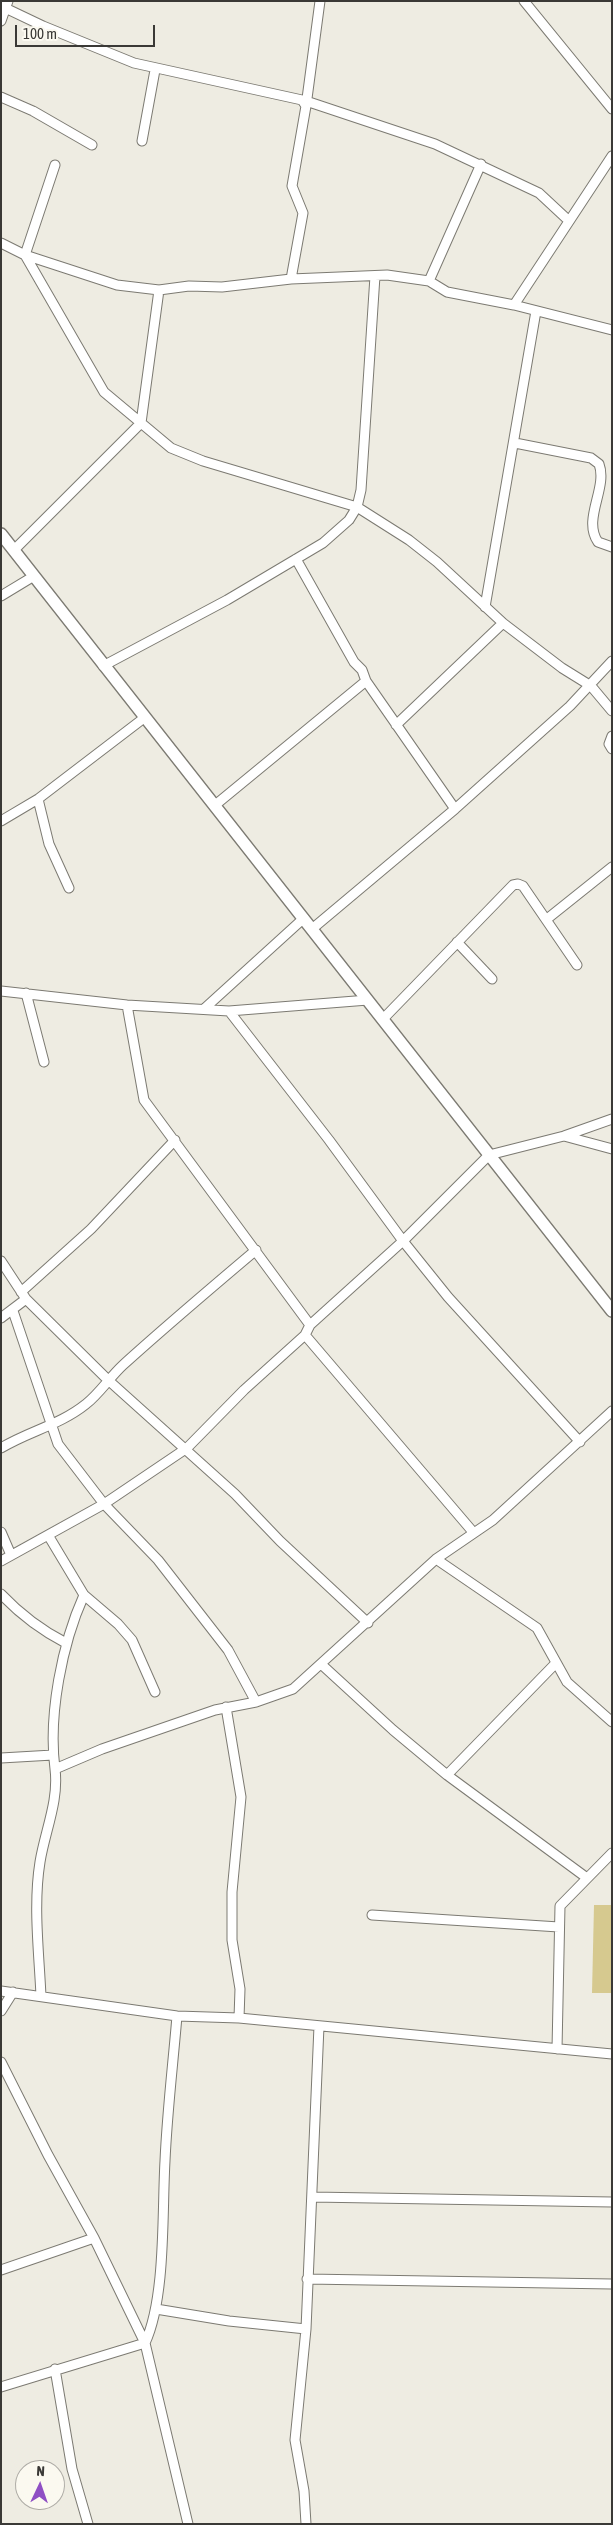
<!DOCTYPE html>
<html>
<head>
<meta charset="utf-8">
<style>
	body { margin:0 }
	#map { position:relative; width:613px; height:2525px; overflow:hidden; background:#eeece2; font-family:"Asap Condensed",sans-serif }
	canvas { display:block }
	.frame { position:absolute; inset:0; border:2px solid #3a3936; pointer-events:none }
	.north { position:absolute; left:15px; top:2460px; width:50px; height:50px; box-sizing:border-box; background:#fbf9f0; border:1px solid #aeaca6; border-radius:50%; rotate:3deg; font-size:14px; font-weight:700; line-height:20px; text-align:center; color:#3a3936 }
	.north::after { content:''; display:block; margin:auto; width:18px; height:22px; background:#8f4fc4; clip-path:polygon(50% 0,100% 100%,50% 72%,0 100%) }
	.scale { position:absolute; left:15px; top:25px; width:140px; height:22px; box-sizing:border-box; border:2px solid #3a3936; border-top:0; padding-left:6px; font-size:15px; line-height:18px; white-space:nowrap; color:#3a3936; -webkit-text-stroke:4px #fbf9f0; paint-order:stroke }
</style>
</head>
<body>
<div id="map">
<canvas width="613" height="2525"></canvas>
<div class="frame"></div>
<div class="north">N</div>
<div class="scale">100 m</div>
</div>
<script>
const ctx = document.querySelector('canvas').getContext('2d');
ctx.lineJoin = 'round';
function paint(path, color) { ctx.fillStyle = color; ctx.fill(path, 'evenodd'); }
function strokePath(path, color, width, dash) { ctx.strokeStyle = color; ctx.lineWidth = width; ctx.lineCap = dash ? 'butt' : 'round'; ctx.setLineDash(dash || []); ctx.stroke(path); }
paint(new Path2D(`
	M594,1905H612V1993H592Z`), '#d6c98f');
const minor = new Path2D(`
	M524,1L612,109
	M1,6L43,26L134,63L302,100L306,106L292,186L303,213L291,279
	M1,21L8,1
	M1,97L33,111L92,145
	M306,101L435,144L539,193L568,220
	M306,106L320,1
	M142,141L155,70
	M55,165L25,255L104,392L171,448L203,461L357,507L409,540L437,562L503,623L562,668L591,686L612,711
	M1,243L25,255L117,285L159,290L189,286L222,287L291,279L387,275L429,281L447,292L514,305L612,330
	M429,281L481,164
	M514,305L612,156
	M515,443L591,458L599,464C608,488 582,519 598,542L612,547
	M14,550L141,423L159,290
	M296,559L354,662L362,670L366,681L455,809
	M1,596L34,576
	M485,607L536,311
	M103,666L227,600L323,543L349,520L357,507L361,490L375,276
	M396,725L503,623
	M612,736L609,744L612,749
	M38,799L49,844L69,888
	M214,806L366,681
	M1,821L38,799L144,718
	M547,919L612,867
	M312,929L455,809L570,706L612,661
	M457,942L492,979
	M1,991L127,1005L229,1011L368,1000
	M26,993L44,1062
	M127,1005L144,1100L310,1325
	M205,1008L304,918
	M229,1011L329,1140L403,1241L448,1297L580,1442
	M384,1018L513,885L518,884L523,886L577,965
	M564,1136L612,1149
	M1,1261L26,1299L107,1379L235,1494L280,1541L368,1623
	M21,1292L91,1229L175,1140
	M13,1311L58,1444L104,1504L158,1560L228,1650L256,1702
	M1,1318L26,1299
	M305,1335L473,1532
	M1,1448C29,1431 60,1425 86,1404C99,1394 110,1377 123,1365C166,1326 211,1288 256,1250
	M1,1532L11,1555
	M48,1535L84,1595C62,1644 48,1715 55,1769
	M436,1559L537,1628L567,1682L612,1722
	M1,1561L104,1504L187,1448L244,1390L305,1335L310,1325L403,1241L489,1155L564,1136L612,1119
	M1,1594C20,1614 41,1630 66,1643
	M84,1595L118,1624L132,1640L155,1692
	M321,1664L393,1730L447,1775L587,1878
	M226,1707L241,1797L232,1892V1940L240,1989L239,2018
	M1,1758L53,1755
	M447,1775L556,1663
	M372,1915L559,1927
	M1,1991L177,2016L239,2018L612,2054
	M41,1996C39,1952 33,1905 40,1862C45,1831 59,1801 55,1769L102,1749L215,1710L256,1702L293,1689L436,1559L493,1520L612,1411
	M1,2011L13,1992
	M557,2049L560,1906L612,1853
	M1,2062L48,2155L94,2238L145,2343L188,2524
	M312,2197L612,2202
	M1,2270L94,2238
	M307,2279L612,2284
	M156,2309L229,2321L306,2329
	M55,2369L72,2469L88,2524
	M1,2387L145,2343C166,2298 162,2212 165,2161C167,2113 173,2064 177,2016
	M306,2524L304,2491L295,2440L306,2329L319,2026`);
const secondary = new Path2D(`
	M1,534L612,1311`);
strokePath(minor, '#7c7a72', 11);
strokePath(secondary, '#7c7a72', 14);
strokePath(minor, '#fff', 9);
strokePath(secondary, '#fff', 11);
</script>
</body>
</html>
